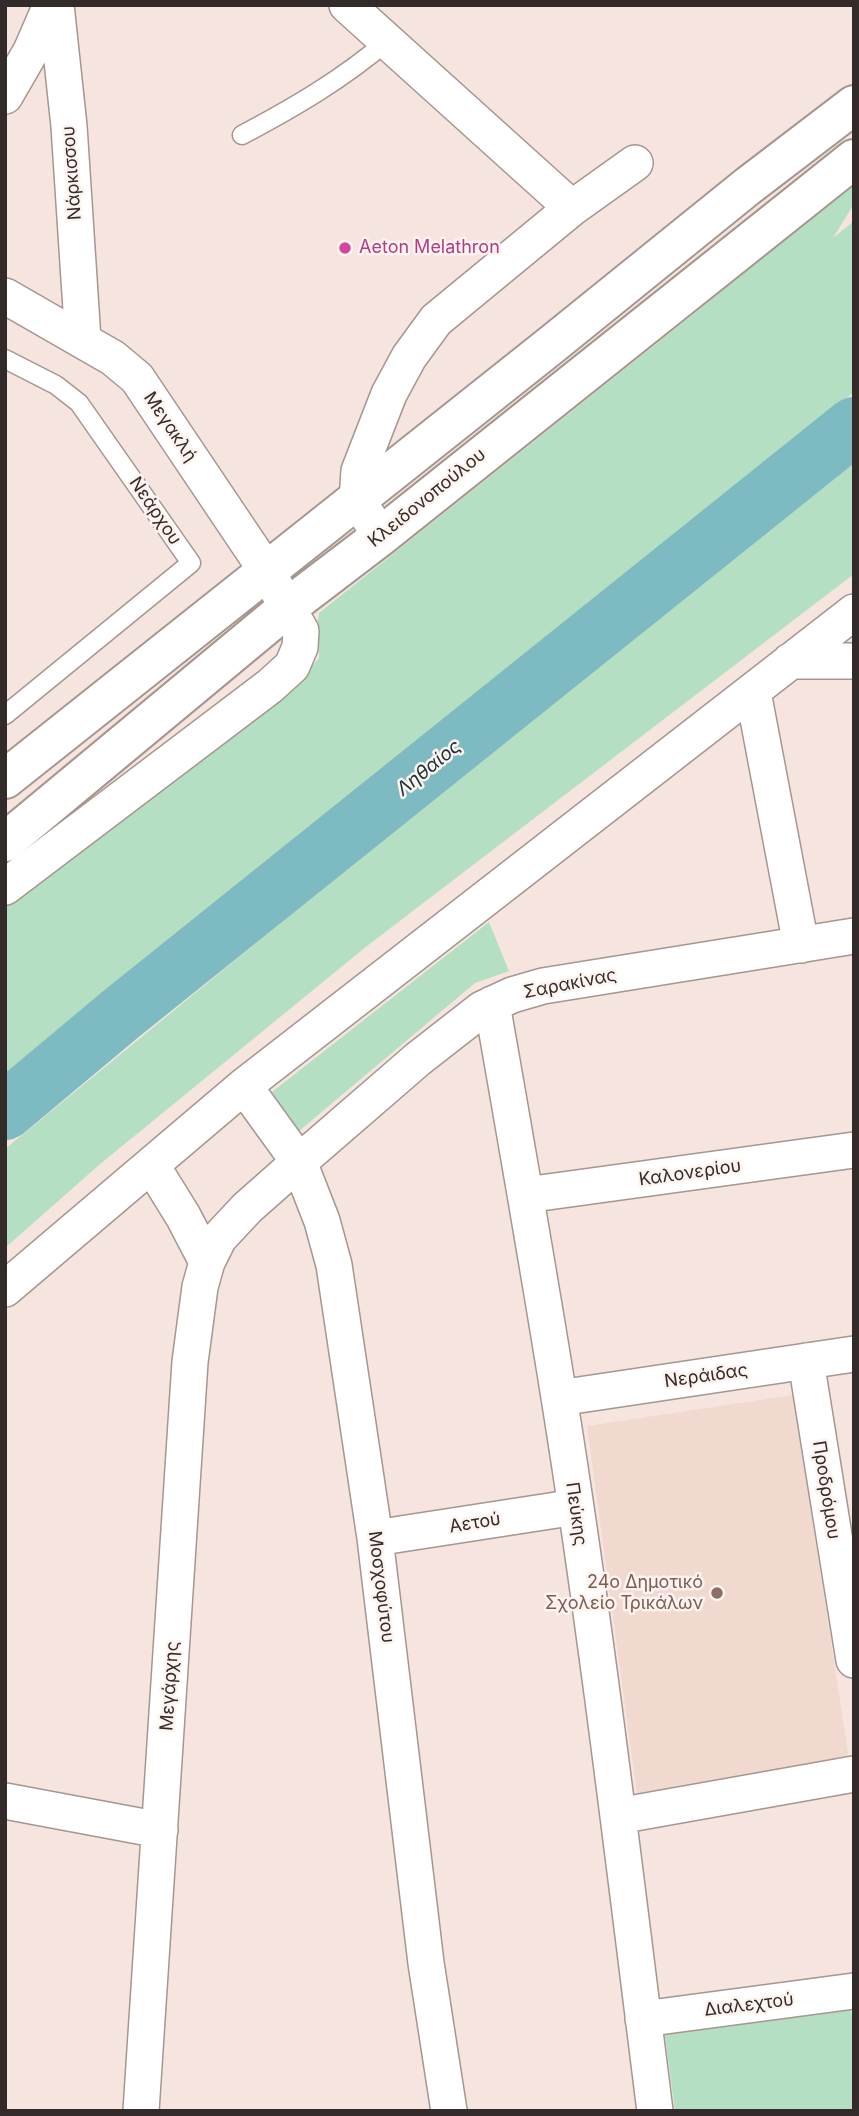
<!DOCTYPE html>
<html>
<head>
<meta charset="utf-8">
<style>
	body { margin:0 }
	#map { position:relative; width:859px; height:2116px; overflow:hidden; background:#f6e5de; font-family:Inter,sans-serif }
	canvas { display:block }
	.frame { position:absolute; inset:0; border:7px solid #322b29; pointer-events:none }
</style>
</head>
<body>
<div id="map">
<canvas width="859" height="2116"></canvas>
<div class="frame"></div>
</div>
<script>
const ctx = document.querySelector('canvas').getContext('2d');
ctx.lineJoin = 'round';
function paint(path, color) { ctx.fillStyle = color; ctx.fill(path, 'evenodd'); }
function strokePath(path, color, width, dash) { ctx.strokeStyle = color; ctx.lineWidth = width; ctx.lineCap = dash ? 'butt' : 'round'; ctx.setLineDash(dash || []); ctx.stroke(path); }
function write(font, color, halo, rows, align = 'center') {
  ctx.font = font + ' Inter,sans-serif'; ctx.lineWidth = 5; ctx.setLineDash([]); ctx.textBaseline = 'middle'; ctx.strokeStyle = halo; ctx.fillStyle = color; for (const [text, x, y, turn = 0] of rows) {
    ctx.save(); ctx.translate(x, y); ctx.rotate((+turn || 0) * Math.PI / 180); ctx.textAlign = isNaN(turn) ? turn : align; if (halo) ctx.strokeText(text, 0, 0); ctx.fillText(text, 0, 0); ctx.restore();
  }
}
paint(new Path2D(`
	M793,1395L849,1759L637,1794L587,1426Z`), '#f2d9cf');
paint(new Path2D(`
	M854,182V204L833,238L854,221V392L5,1079V904L309,669L319,658L317,626L319,613L695,313Z
	M854,463V574L367,946L99,1165L5,1248V1149L512,733Z
	M489,922L509,971L475,983L299,1131L272,1092Z
	M850,2005L854,2030V2111H675L664,2029Z`), '#b5dfc3');
strokePath(new Path2D(`
	M5,1111L121,1014L854,426`), '#7ebac2', 58);
const lane = new Path2D(`
	M242,135C293,108 343,79 387,41
	M5,359L56,385L79,403L191,563L5,715`);
const street = new Path2D(`
	M56,5L69,126L83,340
	M347,5L572,208
	M5,96L31,51L51,5
	M5,296L113,358L137,378L266,570L301,631L300,647L292,666L270,686L5,887
	M381,536L357,500L359,471L389,394L409,357L436,320L572,208L635,163
	M790,661H854
	M753,692L801,945
	M492,1004C515,1135 538,1266 559,1397C597,1634 625,1873 655,2111
	M244,1086L299,1162L322,1221L334,1265L375,1538L426,1963L449,2111
	M152,1166L183,1216L207,1262
	M526,1195L854,1150
	M5,1289L244,1086L854,612
	M806,1361L854,1660
	M559,1398L854,1354
	M375,1538L576,1507
	M5,1801L160,1830
	M618,1816L854,1774
	M643,2019L854,1991
	M141,2111L190,1362L200,1287L207,1262L219,1238L247,1208L299,1162L418,1059L482,1009L512,995L543,986L854,936`);
const secondary = new Path2D(`
	M5,779L550,346L748,186L854,105
	M5,842L288,607L381,536L854,159`);
strokePath(lane, '#a69690', 21);
strokePath(street, '#a69690', 38);
strokePath(secondary, '#a69690', 42);
strokePath(lane, '#fff', 18);
strokePath(street, '#fff', 35);
strokePath(secondary, '#fff', 38);
for (const [x, y, r, color] of [
	[345,248,7,"#d1479c"],
	[717,1593,7,"#8d6e63"]
]) { const dot = new Path2D(); dot.arc(x, y, r, 0, 2 * Math.PI); ctx.fillStyle = color; ctx.fill(dot); strokePath(dot, '#fef3ef', 2.5); }
write('18px', '#322b29', '#fef3ef', [
	["Νάρκισσου",72,173,-94],
	["Μεγακλή",170,427,56],
	["Κλειδονοπούλου",427,498,-39],
	["Νεάρχου",155,511,56],
	["Σαρακίνας",570,984,-11],
	["Καλονερίου",690,1173,-8],
	["Νεράιδας",706,1376,-8],
	["Προδρόμου",826,1490,81],
	["Πεύκης",576,1514,82],
	["Αετού",475,1523,-9],
	["Μοσχοφύτου",381,1587,83],
	["Μεγάρχης",170,1686,-86],
	["Διαλεχτού",749,2005,-7]
]);
write('18px', '#b23c85', '#fef3ef', [
	["Aeton Melathron",359,248]
], 'left');
write('18px', '#785e54', '#fef3ef', [
	["24ο Δημοτικό",703,1583],
	["Σχολείο Τρικάλων",703,1604]
], 'right');
write('italic 19px', '#143337', '#fef3ef', [
	["Ληθαίος",429,768,-39]
]);
</script>
</body>
</html>
